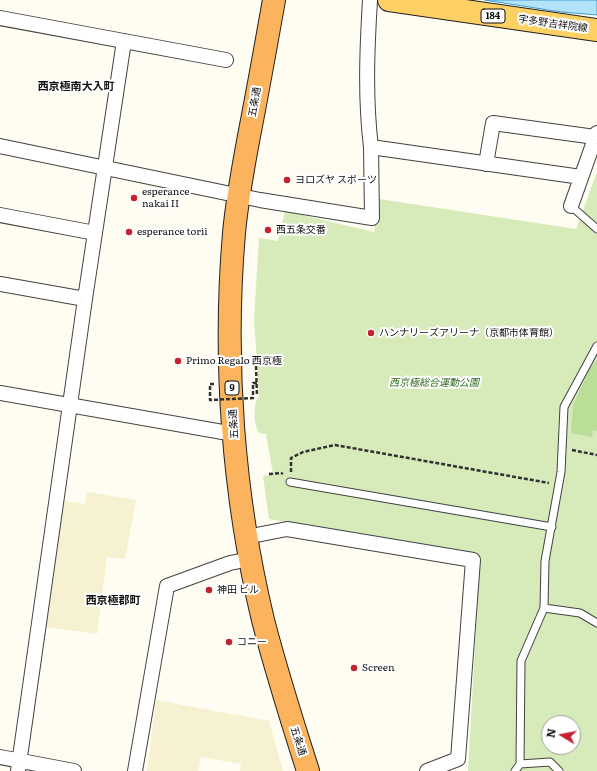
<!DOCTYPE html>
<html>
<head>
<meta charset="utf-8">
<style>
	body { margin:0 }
	#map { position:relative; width:597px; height:771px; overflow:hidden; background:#fffcf1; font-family:Literata,serif }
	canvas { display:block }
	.north { position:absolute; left:541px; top:715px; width:40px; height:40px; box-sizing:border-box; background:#fff; border:1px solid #9f9f9f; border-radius:50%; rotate:280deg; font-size:11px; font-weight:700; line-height:16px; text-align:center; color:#0f0f0f }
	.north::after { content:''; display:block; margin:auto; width:14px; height:18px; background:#c52131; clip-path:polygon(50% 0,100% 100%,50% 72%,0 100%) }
</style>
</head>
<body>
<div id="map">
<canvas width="597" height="771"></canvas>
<div class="north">N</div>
</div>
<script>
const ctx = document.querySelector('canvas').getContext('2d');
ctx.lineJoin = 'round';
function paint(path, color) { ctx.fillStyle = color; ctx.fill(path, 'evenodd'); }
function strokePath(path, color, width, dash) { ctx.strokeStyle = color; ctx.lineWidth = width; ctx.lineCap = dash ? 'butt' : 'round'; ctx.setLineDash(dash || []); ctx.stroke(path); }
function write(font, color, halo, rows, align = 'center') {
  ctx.font = font + ' Literata,"Noto Sans JP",serif'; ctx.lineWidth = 4; ctx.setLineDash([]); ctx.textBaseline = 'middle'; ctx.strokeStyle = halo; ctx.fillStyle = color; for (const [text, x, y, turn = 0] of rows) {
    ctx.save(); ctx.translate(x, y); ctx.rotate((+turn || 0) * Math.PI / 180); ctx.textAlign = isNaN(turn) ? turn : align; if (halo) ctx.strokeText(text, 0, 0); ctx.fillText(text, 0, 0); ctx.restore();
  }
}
paint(new Path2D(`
	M87,492L136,500L125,559L107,557L97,634L46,627L64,501L85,504Z
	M156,700L269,721L283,771H240L241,764L201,757L198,771H147Z`), '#f6f1d0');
paint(new Path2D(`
	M597,172V771H468L480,556L269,519L263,476L273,474L266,434L259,433C253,423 253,405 259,395L254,319L259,238L278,241L285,211L374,232L379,199L576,229ZM549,723H573V747H549Z`), '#d6ebb9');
paint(new Path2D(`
	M597,360V431L593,430L592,437L571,433L573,405L590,368Z`), '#badd98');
const water = new Path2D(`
	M485,0H597V15L561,12Z`);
paint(water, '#b4e2f8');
strokePath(water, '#389cd2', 1);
const service = new Path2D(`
	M571,206L597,229
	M290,482L552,527
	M544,608L580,613L597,623
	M520,764L550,762L559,771
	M515,771L520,764L521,661L544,608L545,561L561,472L564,407L597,346`);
const minor = new Path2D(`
	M370,0C367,50 365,98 371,147
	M0,18L226,60
	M0,146L260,200L372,218L371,147L581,177
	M486,164L493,123L595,137
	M571,206L597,133
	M0,215L95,233
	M0,284L85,299
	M0,393L234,434
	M246,537L287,529L473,560L458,759L427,771
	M0,757L74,771
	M18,771L85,299L124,41
	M135,771L167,586L230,563L250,559`);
const primary = new Path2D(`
	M389,0L597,30`);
const trunk = new Path2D(`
	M274,0C266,45 258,90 249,136C243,168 237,200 234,233C223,361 233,495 263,620C276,671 292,721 308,771`);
strokePath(service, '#424242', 9);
strokePath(minor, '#424242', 16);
strokePath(primary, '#202020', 24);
strokePath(trunk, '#202020', 24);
strokePath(new Path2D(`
	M256,366L257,396
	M572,450L597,455
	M291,472V458L303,452L335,445L549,483
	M269,474L281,473L283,474`), '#313131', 2.5, [4, 2]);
strokePath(service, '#fff', 7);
strokePath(minor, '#fff', 14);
strokePath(primary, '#fdd064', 22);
strokePath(trunk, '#fbb45d', 22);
strokePath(new Path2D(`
	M214,384H210V400L253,398V383H257`), '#313131', 2.5, [4, 2]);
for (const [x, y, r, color] of [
	[287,180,4,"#c52131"],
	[134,198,4,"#c52131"],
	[268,230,4,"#c52131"],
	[129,232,4,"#c52131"],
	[371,333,4,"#c52131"],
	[178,361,4,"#c52131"],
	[209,590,4,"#c52131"],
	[229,642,4,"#c52131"],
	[354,668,4,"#c52131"]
]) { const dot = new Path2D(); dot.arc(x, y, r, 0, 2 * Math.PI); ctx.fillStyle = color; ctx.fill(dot); strokePath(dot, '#fff', 1.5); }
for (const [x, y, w] of [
	[493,16,24],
	[232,388,14]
]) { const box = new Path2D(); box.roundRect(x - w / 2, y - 7, w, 14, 3); ctx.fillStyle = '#fff'; ctx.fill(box); strokePath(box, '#0f0f0f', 1); }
write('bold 9px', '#0f0f0f', null, [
	["184",493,16],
	["9",232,388]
]);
write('10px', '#0f0f0f', '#fff', [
	["宇多野吉祥院線",553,24,8],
	["五条通",255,102,-80],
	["五条通",234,424,-94],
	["五条通",298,741,72]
]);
write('10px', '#0f0f0f', '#fff', [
	["ヨロズヤ スポーツ",295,180],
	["esperance",142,192],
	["nakai II",142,204],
	["西五条交番",276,230],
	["esperance torii",137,232],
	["ハンナリーズアリーナ（京都市体育館）",379,333],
	["Primo Regalo 西京極",186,361],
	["神田 ビル",217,590],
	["コニー",237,642],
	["Screen",362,668]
], 'left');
write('italic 10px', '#306a1c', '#fff', [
	["西京極総合運動公園",434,383]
]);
write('bold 11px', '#0f0f0f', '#fff', [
	["西京極南大入町",76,87],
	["西京極郡町",113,601]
]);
</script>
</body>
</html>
